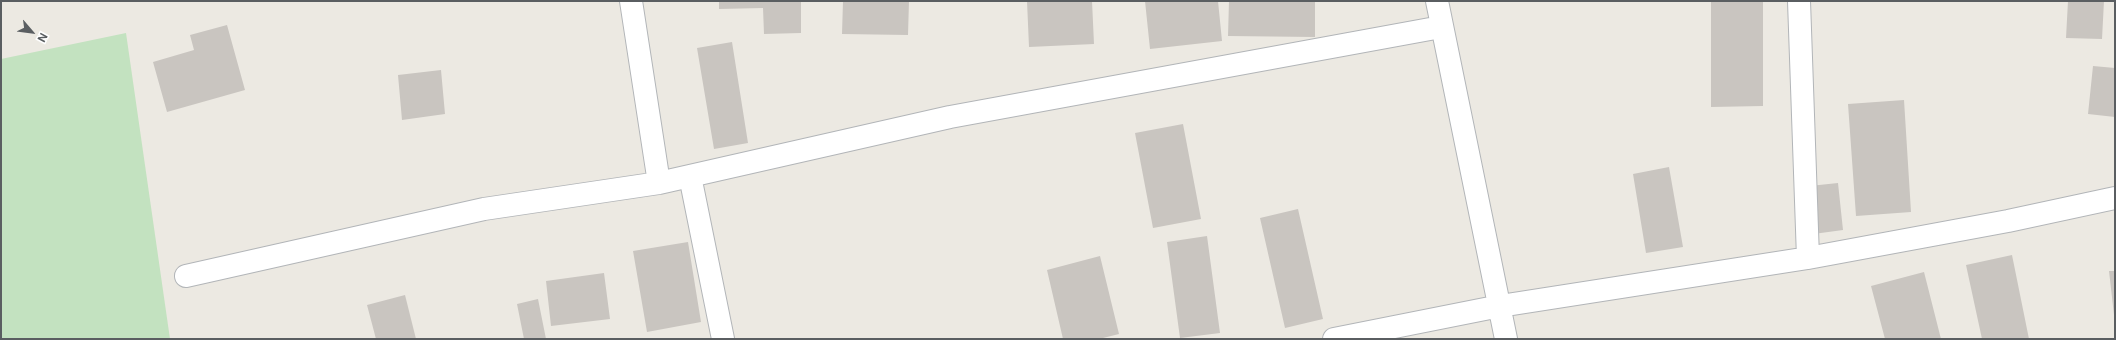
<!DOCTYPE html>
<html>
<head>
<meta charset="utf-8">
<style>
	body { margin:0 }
	#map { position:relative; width:2116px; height:340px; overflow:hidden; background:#ece9e2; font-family:Inter,sans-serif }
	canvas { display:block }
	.frame { position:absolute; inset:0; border:2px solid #5a5e61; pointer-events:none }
	.north { position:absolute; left:12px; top:12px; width:40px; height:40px; -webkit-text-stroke:3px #fff; paint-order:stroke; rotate:118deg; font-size:11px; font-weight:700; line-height:16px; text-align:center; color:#5a5e61 }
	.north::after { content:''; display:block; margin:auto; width:14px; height:18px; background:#5a5e61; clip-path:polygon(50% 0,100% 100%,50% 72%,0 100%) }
</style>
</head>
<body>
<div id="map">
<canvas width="2116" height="340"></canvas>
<div class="frame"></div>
<div class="north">N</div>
</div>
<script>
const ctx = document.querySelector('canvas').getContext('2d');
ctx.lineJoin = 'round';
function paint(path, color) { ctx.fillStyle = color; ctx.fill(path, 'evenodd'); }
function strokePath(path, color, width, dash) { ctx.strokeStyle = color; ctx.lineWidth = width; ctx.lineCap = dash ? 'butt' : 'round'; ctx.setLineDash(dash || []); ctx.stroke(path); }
paint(new Path2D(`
	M126,33L170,339H1V59Z`), '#c3e2c0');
paint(new Path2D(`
	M719,1H801V33L764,34L763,8L719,9Z
	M843,1H909L908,35L842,34Z
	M1027,1H1092L1094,44L1029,47Z
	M1145,1H1218L1222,41L1150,49Z
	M1229,1H1315V37L1228,36Z
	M1711,1H1763V106L1711,107Z
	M2068,1H2104L2102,39L2066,38Z
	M227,25L245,90L167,112L153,62L194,50L190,35Z
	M732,42L748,143L714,149L697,48Z
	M2093,66L2115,68V117L2088,114Z
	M441,70L445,114L402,120L398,75Z
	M1904,100L1911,212L1856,216L1848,104Z
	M1183,124L1201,219L1153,228L1135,133Z
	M1669,167L1683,247L1646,253L1633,174Z
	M1838,183L1843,230L1806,235L1800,187Z
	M1298,209L1323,319L1285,328L1260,218Z
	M1207,236L1220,333L1180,338L1167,242Z
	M688,242L701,322L647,332L633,251Z
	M2012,255L2029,339H1982L1966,265Z
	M1100,256L1119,334L1099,339H1063L1047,270Z
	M2109,271H2115V315H2114Z
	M1924,272L1941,339H1885L1871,286Z
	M604,273L610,319L551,326L546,281Z
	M405,295L416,339H376L367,305Z
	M538,299L546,339H524L517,304Z`), '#c9c5c0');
const street = new Path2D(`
	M631,1L659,183
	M1437,1L1506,339
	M1799,1L1808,258
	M690,176L723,339
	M186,276L484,209L659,183L950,117L1441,27
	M1334,339L1500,306L1808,258L2008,221L2115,198`);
strokePath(street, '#b2b5b8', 24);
strokePath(street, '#fff', 22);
</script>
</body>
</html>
